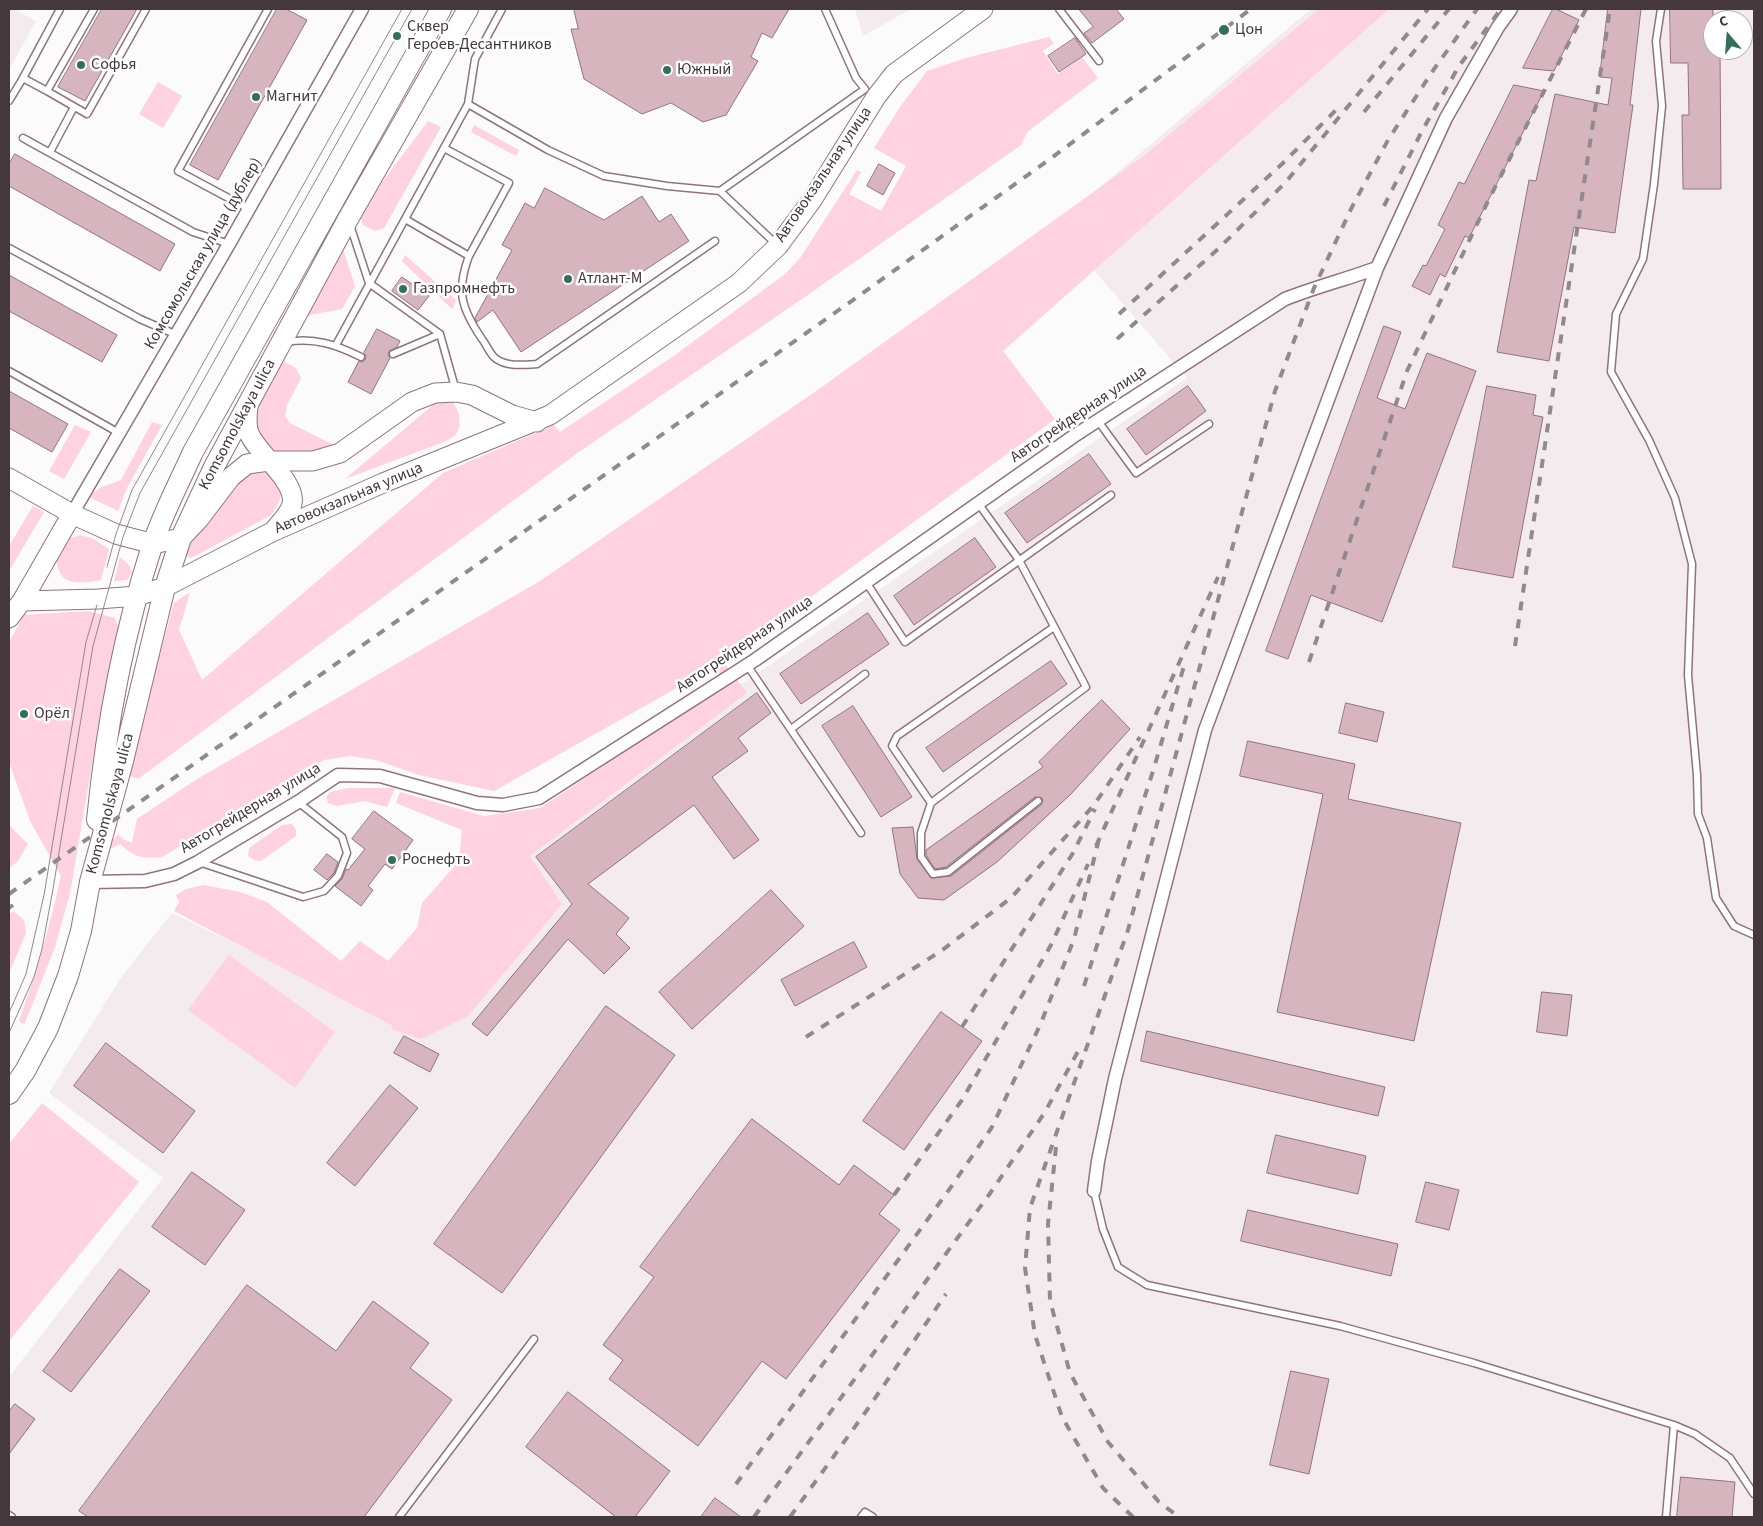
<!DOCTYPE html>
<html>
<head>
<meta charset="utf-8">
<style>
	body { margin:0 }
	#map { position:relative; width:1763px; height:1526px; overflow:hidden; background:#fbfbfb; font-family:"Source Sans 3",sans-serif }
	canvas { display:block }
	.frame { position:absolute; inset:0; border:10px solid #45383c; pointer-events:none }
	.north { position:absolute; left:1703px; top:10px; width:50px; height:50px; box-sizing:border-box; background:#fff; border:1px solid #b5afb1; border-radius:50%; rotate:342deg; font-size:14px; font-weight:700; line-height:20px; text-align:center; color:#45383c }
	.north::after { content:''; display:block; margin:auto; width:18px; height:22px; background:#33705b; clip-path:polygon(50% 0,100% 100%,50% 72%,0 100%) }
</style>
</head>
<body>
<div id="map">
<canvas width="1763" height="1526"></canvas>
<div class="frame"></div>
<div class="north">С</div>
</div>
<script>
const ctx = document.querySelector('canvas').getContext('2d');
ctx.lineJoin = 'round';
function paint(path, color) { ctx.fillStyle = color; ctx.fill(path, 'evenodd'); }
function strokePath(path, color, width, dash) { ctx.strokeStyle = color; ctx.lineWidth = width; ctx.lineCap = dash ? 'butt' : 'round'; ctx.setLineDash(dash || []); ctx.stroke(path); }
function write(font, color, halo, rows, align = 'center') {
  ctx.font = font + ' "Source Sans 3",sans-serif'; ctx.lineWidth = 5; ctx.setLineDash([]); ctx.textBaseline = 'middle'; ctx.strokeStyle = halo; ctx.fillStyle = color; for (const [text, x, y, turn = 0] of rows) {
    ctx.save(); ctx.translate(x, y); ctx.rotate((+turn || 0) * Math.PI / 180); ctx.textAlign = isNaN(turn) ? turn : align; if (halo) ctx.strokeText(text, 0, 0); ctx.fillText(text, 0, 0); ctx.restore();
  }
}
paint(new Path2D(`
	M9,9H14L36,21L9,70Z
	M855,9H911L863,36Z
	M1311,9H1754V1517H9V1377L163,1178L49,1093L122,976L172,913L416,1032L522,835L1187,378L1055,225ZM1713,20H1743V50H1713Z`), '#f3ebed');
paint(new Path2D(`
	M1319,9H1389L1003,351L1055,419L723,661L747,693L530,856L562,904L468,1016L421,1039L392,1029L393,1026L174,911L179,902L176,895L186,889L204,885L240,892L267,902L341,961L360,941L388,961L417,928L422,903L459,861L462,830L396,803L400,792L484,816L540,808L722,687L712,668L494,791L419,775L376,760L350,756L324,760L162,857C142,859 134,857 120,844L101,854L118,834L123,839L132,843L137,819L197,779L540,581L819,389L1145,155Z
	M1049,37L1054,43L1043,51L1058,74L1082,57L1098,78L1027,132L1021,145L809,294L576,454L138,779L126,775L174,603L190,592L179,630L202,680L443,473L554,425L560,432L675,355L785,274L800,258L857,170L861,172L849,194L881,211L906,166L874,148L900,107L927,71L966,58Z
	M158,82L182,96L163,128L139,114Z
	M428,121L441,127L384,228L375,231L363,225L360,216L371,197Z
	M474,125L519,150L516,156L471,132Z
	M342,246L355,286L342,309L304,316Z
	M405,255L456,300L452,309L402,261Z
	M281,360L296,368L301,378L287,405L285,416L290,423L334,445C308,454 263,464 256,426C256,422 254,416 254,411C254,404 276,368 281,360Z
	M447,397C458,405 464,422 456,434C454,437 449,439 446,441L345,479L439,400Z
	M152,422L162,425L127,488L118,511L89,497L99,488L121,480Z
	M75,425L91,432L64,479L49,471Z
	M259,470C266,471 269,472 273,478C286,492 281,501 271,515L191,558L185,555L188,543L242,477L250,472Z
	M33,506L44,512L9,571V546Z
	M80,535L92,538L109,549L101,580C92,582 71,585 64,578C59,574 57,565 56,559L68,539Z
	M120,557L130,566L131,572L128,580L114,581Z
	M88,611L115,618L119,630L100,717L70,893L55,947L24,1025L19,1021C36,973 50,926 61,876L30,821L9,762V642L24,615Z
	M348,788H395L387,807L364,801L337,806L328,803L326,797L330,792Z
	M292,824L296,830V836L261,861L254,860L248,856L249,848L282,825Z
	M9,825L28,844L17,862L9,868Z
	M13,911L24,920L26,933L9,973V914Z
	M229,955L335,1032L295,1088L188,1010Z
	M42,1103L139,1182L9,1341V1144Z`), '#ffd2e1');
const building = new Path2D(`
	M102,9H137L85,101L58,87Z
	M277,9H286L307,20L218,180L190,165Z
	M574,9H789L772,38L762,33L751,57L758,61L726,115L703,122L671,103L642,114L584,79L571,29H578Z
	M1079,9H1116L1124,19L1092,43L1084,33L1093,27Z
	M1553,9H1556L1579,20L1554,71L1523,68Z
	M1608,9H1641L1630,105H1633L1615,233L1574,227L1549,361L1497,352L1529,180L1536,181L1555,94L1608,105L1612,78L1600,77Z
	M1670,9H1713V50H1720L1721,189H1683L1682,115H1689L1688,63H1671Z
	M1075,38L1086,54L1059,72L1048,56Z
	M1514,85L1544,91L1469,238L1465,236L1445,277L1440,274L1430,295L1412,286L1423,265L1426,266L1445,229L1438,225L1459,182L1464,184Z
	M15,154L175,244L160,271L9,186V164Z
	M879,164L895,173L883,195L867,186Z
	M545,188L604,220L642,196L659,222L671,214L689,241L521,352L493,310L477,322L475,318L512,250L502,245L525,203L534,208Z
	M9,275L117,335L102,362L9,311Z
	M402,277L429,296L418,310L392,291Z
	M1384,326L1401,332L1377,398L1405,409L1427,353L1476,371L1382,622L1311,595L1288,659L1266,651Z
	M377,329L400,341L397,347L389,351L388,355L390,358L371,394L348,382L359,361L362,362L365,360L366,356L364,353Z
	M1188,386L1206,411L1146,455L1127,429Z
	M1487,386L1536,395L1533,415L1543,417L1513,578L1453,567Z
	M9,391L68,424L52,452L9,428Z
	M1089,454L1111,484L1027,543L1005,513Z
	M975,538L996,567L914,625L894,596Z
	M868,613L889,644L801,704L780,674Z
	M1051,661L1067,684L943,772L926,748Z
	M757,693L771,713L738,738L748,751L712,777L759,840L734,859L694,805L588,884L629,918L616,934L630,948L604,974L568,939L487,1036L472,1024L572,904L536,857Z
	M1102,700L1130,729L1071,794L997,862L944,900L918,898L900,874L892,828L913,827L917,859L931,878L951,876L1041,805L1043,801L1042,798L1035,797L946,867L935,869L926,855V850L1043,767L1039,762Z
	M1346,703L1384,712L1377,742L1339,733Z
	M853,706L912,797L881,817L822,726Z
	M1248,741L1355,764L1348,799L1461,823L1414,1041L1277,1012L1323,794L1240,776Z
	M374,811L413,840L392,869L385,864L368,886L373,890L361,906L335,886L342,879L346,869L348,870L365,849L352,839Z
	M327,854L338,862L334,873L327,880L314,870Z
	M771,890L804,926L692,1029L659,992Z
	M854,942L867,967L795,1006L781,980Z
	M1542,992L1572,995L1567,1036L1537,1032Z
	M606,1006L675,1055L502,1293L434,1244Z
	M941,1012L982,1041L904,1150L863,1121Z
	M1147,1031L1385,1087L1378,1116L1141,1061Z
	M404,1036L439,1054L430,1072L394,1053Z
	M106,1043L195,1111L163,1153L74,1086Z
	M390,1085L418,1108L355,1186L327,1163Z
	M752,1119L839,1185L854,1165L894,1195L879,1214L900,1230L786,1379L762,1361L698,1446L609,1379L623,1360L603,1345L654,1277L640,1267Z
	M1276,1135L1366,1156L1358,1194L1267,1173Z
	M192,1172L245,1210L205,1265L152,1227Z
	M1426,1182L1459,1190L1449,1230L1416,1222Z
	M1248,1210L1398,1244L1391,1276L1241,1241Z
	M120,1269L150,1291L71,1392L43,1371Z
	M247,1285L336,1351L373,1301L429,1343L410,1368L452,1400L364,1517H88L79,1511Z
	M1291,1371L1329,1379L1309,1474L1270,1465Z
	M568,1392L670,1471L635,1517H616L526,1447Z
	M15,1404L35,1419L9,1454V1412Z
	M1681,1477L1735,1482L1732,1517H1677Z
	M715,1498L741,1517H701Z`);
paint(building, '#d6b5bf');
strokePath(building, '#93747e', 1);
const lane = new Path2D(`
	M1059,9L1099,61
	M1661,9L1656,41L1662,106L1654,184L1643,259L1616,314L1611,372L1649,440L1675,498L1692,564L1688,675L1697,775L1698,814L1707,838L1716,898L1734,926L1754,935
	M23,78L60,9
	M47,91L87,114L146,9
	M9,101L23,78L47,91L94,9
	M468,104L475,59L502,9
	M23,138L193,232L229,244
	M50,152L74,107
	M720,191L777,245
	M249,209L178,171L268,9
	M405,219L469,256L509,183L444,148
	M350,225L369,283L440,334L456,391
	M9,248L140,319L177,335
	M469,256C456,291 461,308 482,339C486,344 490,354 495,358C506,367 524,365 537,364L715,241
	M287,342C314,337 337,345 361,357
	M336,345L468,104L548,150L604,176L667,186L720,191L865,89L856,78L825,9
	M393,354L440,334
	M9,371L119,433
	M1098,421L1136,473L1209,424
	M978,503L1019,560L1086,687L931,803L921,833V857L933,874L948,872L1038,801
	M866,582L905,642L1111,495
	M747,665L861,833
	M791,729L865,674
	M931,803L892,746L897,736L1054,627
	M199,862L303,897L324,891L338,876L347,853L342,837L298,802
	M1094,1191L1103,1229L1118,1267L1147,1285L1340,1326L1474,1363L1674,1425L1695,1434L1730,1458L1754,1494
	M9,1515L12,1517
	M399,1517L534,1339
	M861,1517L865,1512L873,1517
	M1666,1517L1674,1425`);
const street = new Path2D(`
	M72,514L229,244L362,9
	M90,882L145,881L174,874L198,862L298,802L338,775L380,776L477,803L503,805L539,798L755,660L1074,436L1285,299C1315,287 1347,279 1377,268
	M1094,1191L1098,1161L1115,1079L1205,730L1377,268L1446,118L1498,27L1511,9`);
const secondary = new Path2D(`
	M248,406C247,415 246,425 249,433C257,454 297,481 292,504C290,513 281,522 275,529
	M9,478L72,514L116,534L153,544L181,538L199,519L231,477L247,464L269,461H313L340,453L412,402L435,393L456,392L472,395L512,415L537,422
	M22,601L98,599L137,596L165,587L272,532L383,483L550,415L739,283L778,246L812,200L876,97L894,74L983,9
	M9,618L22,601L72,514`);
const primary = new Path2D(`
	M97,820C106,728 123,635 152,546C163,513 179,483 193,452L441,9
	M9,1094L25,1071L48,1028L68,976L81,931L90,882L123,761L165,587L181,538L214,467L348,219L468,9`);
strokePath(lane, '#91737d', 9);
strokePath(street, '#91737d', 15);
strokePath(secondary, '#91737d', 21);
strokePath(primary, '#91737d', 22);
strokePath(lane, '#fff', 6);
strokePath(street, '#fff', 12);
strokePath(secondary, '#fff', 19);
strokePath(primary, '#fff', 20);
strokePath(new Path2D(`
	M107,567L116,534L132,490L402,9
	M9,1013L26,974L44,895L86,642L97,605
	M9,1033L34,977L42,949L53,889L93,646L123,537L140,493L412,9`), '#91898b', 1);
strokePath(new Path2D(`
	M1364,112L1449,9
	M1384,206L1422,131L1459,66L1501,9
	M1119,314L1283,163L1341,105
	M1117,339L1218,249L1285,183L1428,9
	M1515,646L1610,9
	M1309,662L1407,371L1489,199L1586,9
	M1096,846L1218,577
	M9,894L846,305L1050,159L1251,9
	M9,908L13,905
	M1084,986L1153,771L1184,666
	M962,1027L1073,853L1095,809
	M806,1037L941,951L1011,898L1094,805L1140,737
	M1056,1147L1048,1224L1050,1301L1070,1373L1108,1442L1159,1502L1179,1517
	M894,1195L962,1100L1051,945L1088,864
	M736,1484L951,1187L992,1127L1041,1023L1074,939L1099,839
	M754,1517L991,1192L1045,1112L1082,1044
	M790,1517L867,1410L946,1294
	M1133,1517L1103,1488L1062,1417L1035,1335L1025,1268L1030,1208L1128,930L1275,391L1314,288L1352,207L1388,140L1432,72L1477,9`), '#91898b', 4, [9, 9]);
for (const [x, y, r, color] of [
	[1224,30,6,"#33705b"],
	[397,36,5,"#33705b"],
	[81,65,5,"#33705b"],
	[667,70,5,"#33705b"],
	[256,97,5,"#33705b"],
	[568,279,5,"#33705b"],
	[403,289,5,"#33705b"],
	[24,714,5,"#33705b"],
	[392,860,5,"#33705b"]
]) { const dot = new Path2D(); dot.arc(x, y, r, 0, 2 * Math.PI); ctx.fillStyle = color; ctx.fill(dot); strokePath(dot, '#fff', 2); }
write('16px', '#45383c', '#fff', [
	["Сквер",407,27],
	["Героев-Десантников",407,45],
	["Цон",1235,30],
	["Софья",91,65],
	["Южный",677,70],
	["Магнит",266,97],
	["Атлант-М",578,279],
	["Газпромнефть",413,289],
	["Орёл",34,714],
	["Роснефть",402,860]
], 'left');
write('16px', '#45383c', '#fff', [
	["Автовокзальная улица",824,175,-56],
	["Комсомольская улица (дублер)",204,254,-60],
	["Автогрейдерная улица",1079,415,-34],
	["Komsomolskaya ulica",238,425,-62],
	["Автовокзальная улица",349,499,-23],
	["Автогрейдерная улица",745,645,-34],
	["Komsomolskaya ulica",111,804,-75],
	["Автогрейдерная улица",251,809,-31]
]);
</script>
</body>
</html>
